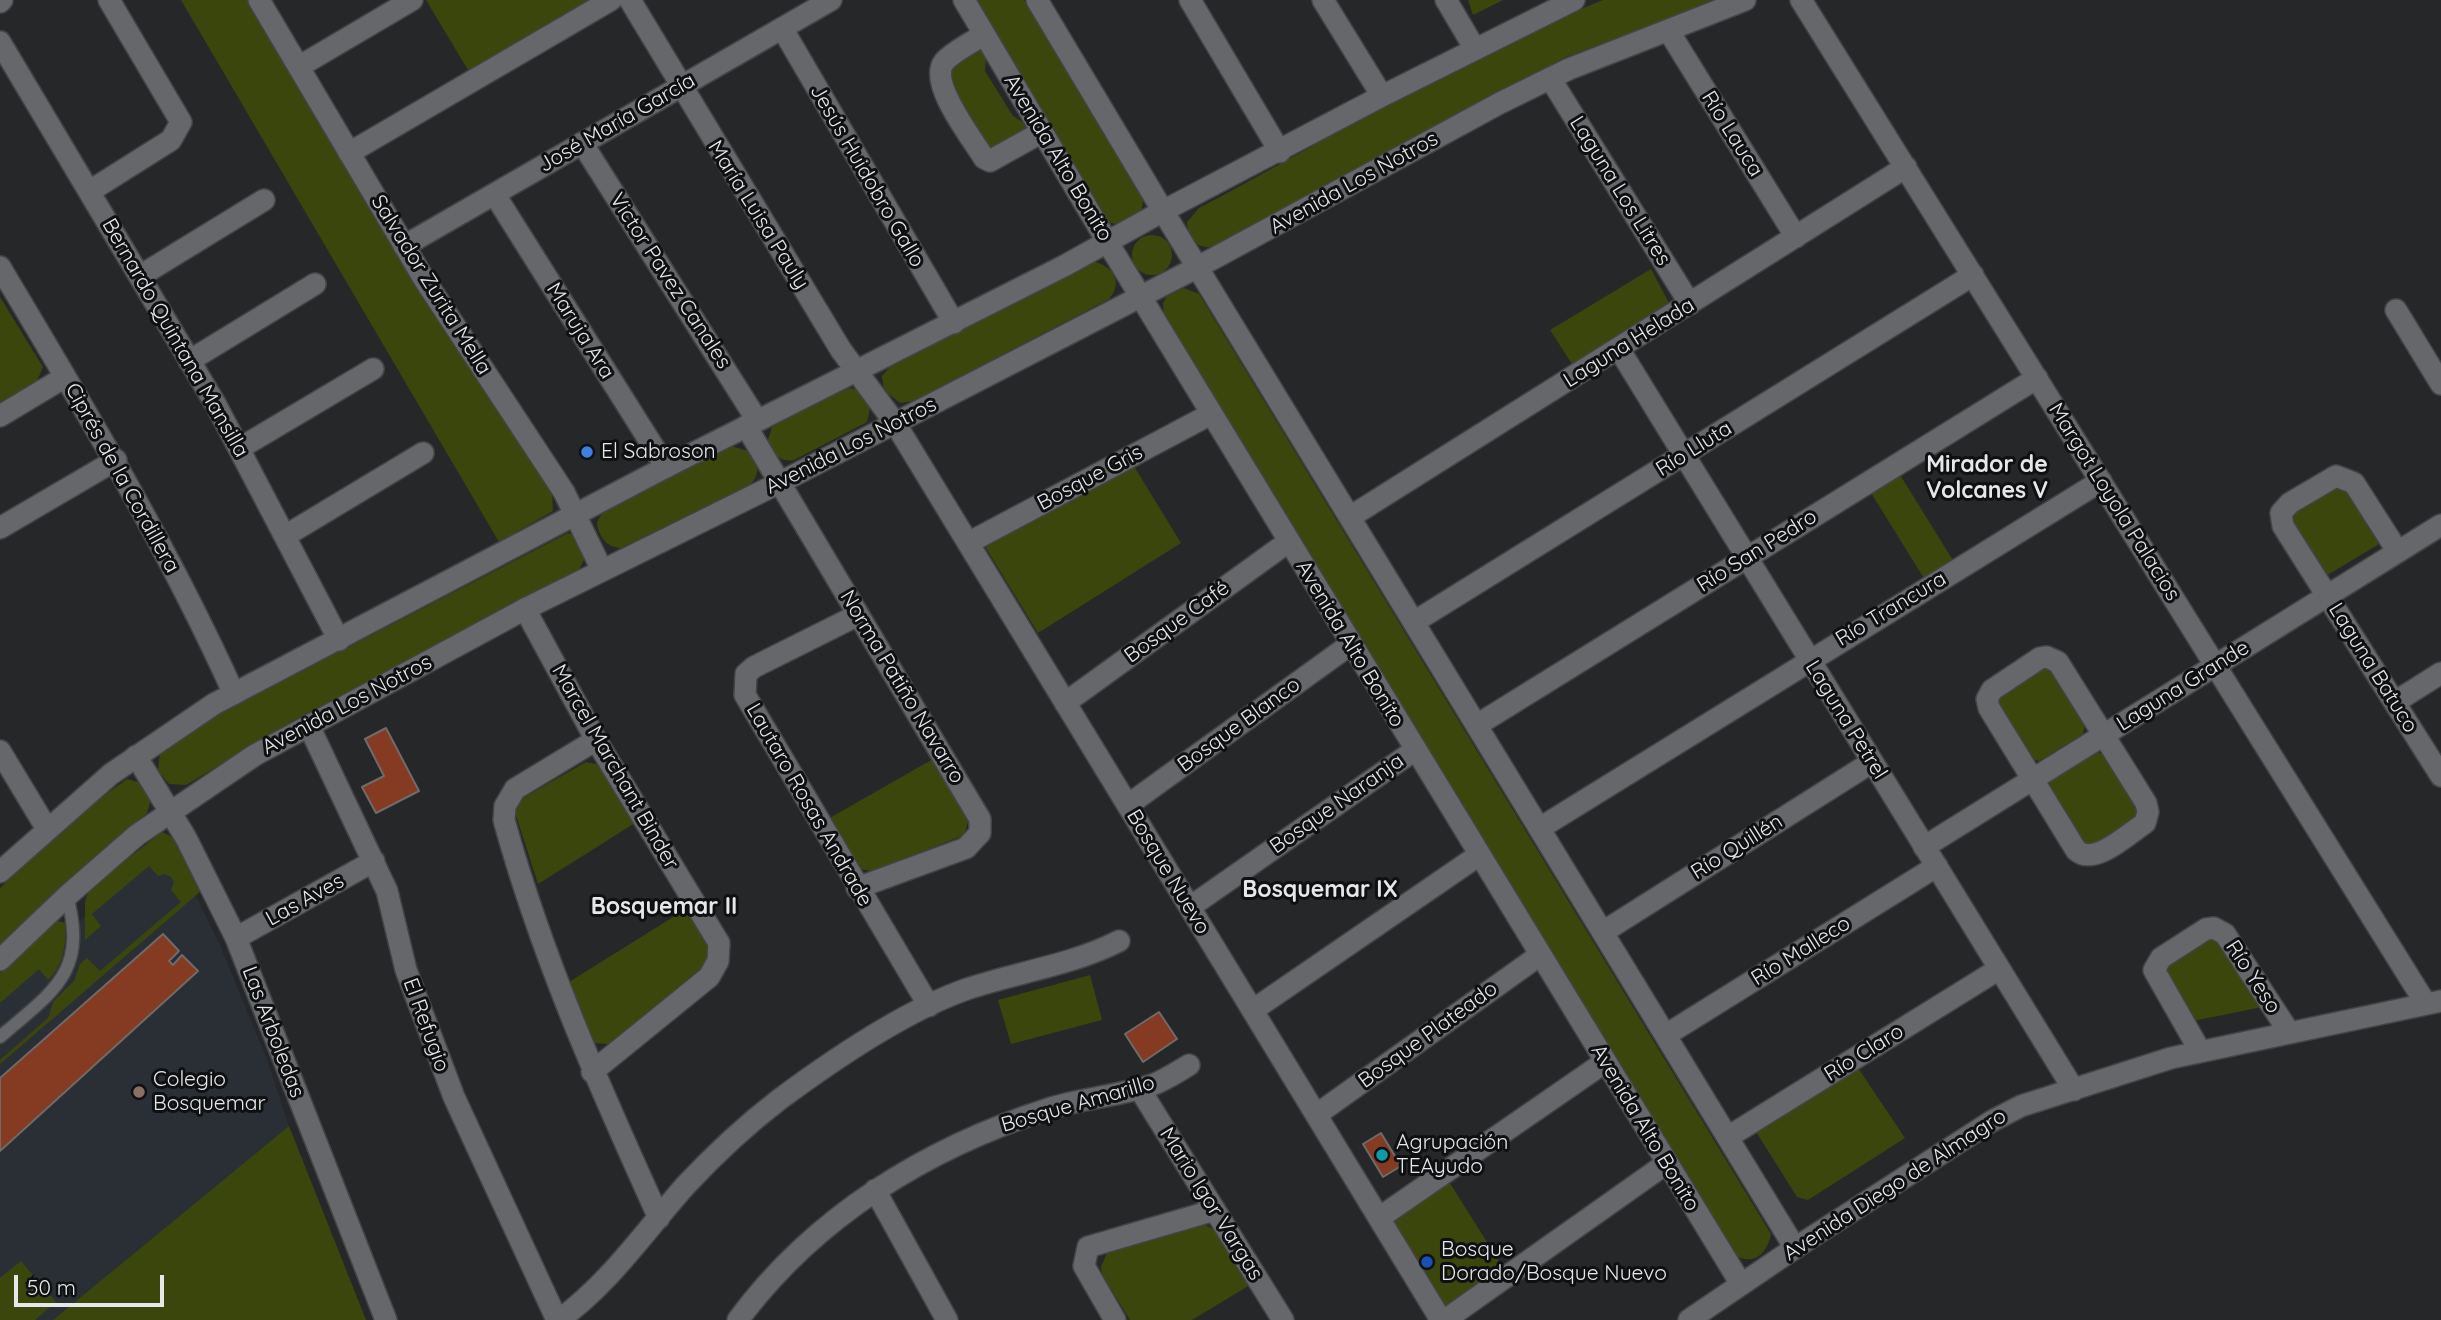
<!DOCTYPE html>
<html>
<head>
<meta charset="utf-8">
<style>
	body { margin:0 }
	#map { position:relative; width:2441px; height:1320px; overflow:hidden; background:#262729; font-family:Quicksand,sans-serif }
	canvas { display:block }
	.scale { position:absolute; left:14px; top:1275px; width:150px; height:32px; box-sizing:border-box; border:4px solid #e6e7e9; border-top:0; padding-left:9px; font-size:21px; line-height:24px; white-space:nowrap; color:#e6e7e9; -webkit-text-stroke:5px #0f1011; paint-order:stroke }
</style>
</head>
<body>
<div id="map">
<canvas width="2441" height="1320"></canvas>
<div class="scale">50 m</div>
</div>
<script>
const ctx = document.querySelector('canvas').getContext('2d');
ctx.lineJoin = 'round';
function paint(path, color) { ctx.fillStyle = color; ctx.fill(path, 'evenodd'); }
function strokePath(path, color, width, dash) { ctx.strokeStyle = color; ctx.lineWidth = width; ctx.lineCap = dash ? 'butt' : 'round'; ctx.setLineDash(dash || []); ctx.stroke(path); }
function write(font, color, halo, rows, align = 'center') {
  ctx.font = font + ' Quicksand,sans-serif'; ctx.lineWidth = 6; ctx.setLineDash([]); ctx.textBaseline = 'middle'; ctx.strokeStyle = halo; ctx.fillStyle = color; for (const [text, x, y, turn = 0] of rows) {
    ctx.save(); ctx.translate(x, y); ctx.rotate((+turn || 0) * Math.PI / 180); ctx.textAlign = isNaN(turn) ? turn : align; if (halo) ctx.strokeText(text, 0, 0); ctx.fillText(text, 0, 0); ctx.restore();
  }
}
paint(new Path2D(`
	M169,841L219,943L267,1059L289,1126L53,1320H0V992Z`), '#2a2f36');
paint(new Path2D(`
	M181,0H247L409,274L552,493L553,511L499,542Z
	M426,0H600L471,75Z
	M972,0H1024L1141,195L1143,201L1141,213L1119,225L1108,222Z
	M1468,0H1503L1473,15Z
	M1603,0H1718L1566,57L1214,247C1197,249 1188,240 1187,222L1199,208C1333,138 1461,55 1603,0Z
	M978,46L986,58L985,71L1013,116L1030,127L987,154L944,71Z
	M1132 255a20 20 0 1 1 40 0a20 20 0 1 1-40 0Z
	M1095,262C1114,267 1123,283 1109,299L913,401L900,403L884,390L882,376L890,367Z
	M1651,269L1669,303L1572,364L1550,330Z
	M1184,288L1199,294L1771,1234C1768,1251 1756,1265 1738,1257L1164,317L1163,303L1167,296Z
	M0,297L43,367L37,381L0,402Z
	M851,388L863,393L871,404L867,422L794,460C780,463 771,453 768,440L772,427L837,392Z
	M731,446L748,451C760,462 761,474 749,486L621,548C607,548 598,536 597,522L603,512Z
	M1132,463L1181,543L1038,633L986,548L987,538Z
	M1897,470L1954,562L1925,580L1868,488Z
	M2342,483L2381,539L2379,544L2326,576L2288,522L2290,511Z
	M568,533L574,535L586,555L579,570L291,722L186,785L169,784L158,770L160,753L208,720Z
	M2050,665L2086,720L2083,734L2039,761L2026,757L1994,705L1995,696L2040,666Z
	M2096,752L2109,756L2142,815L2089,850L2048,793L2050,780Z
	M933,759L969,819L964,835L874,871L859,869L828,819Z
	M586,762L600,765L635,823L538,884L515,812L516,802Z
	M127,779L142,783L151,799L147,813L65,883L0,947V888L75,817Z
	M162,832L176,839L201,891L0,1064V1060L48,1018L53,1002L74,981L80,964L87,958L100,971L181,902L171,890L174,882L171,877L164,874L158,876L149,866L92,914L101,926L85,940V902L89,889Z
	M686,909C698,927 717,944 705,965L609,1044L593,1043L569,982Z
	M54,920L65,923C67,941 63,968 48,980L39,969L0,1003V973Z
	M2214,934L2262,1007L2193,1021L2161,973L2166,960Z
	M1090,975L1102,1020L1011,1044L998,1000Z
	M1856,1065L1905,1138L1808,1200L1797,1197L1753,1127Z
	M289,1126L366,1320H53Z
	M1446,1177L1504,1269L1447,1308L1390,1216Z
	M1205,1225L1215,1230L1250,1285L1192,1320H1130L1102,1274L1101,1267L1108,1251Z
	M21,1261L56,1302L35,1320H0V1278Z`), '#3b460d');
const building = new Path2D(`
	M386,728L419,791L376,813L362,787L384,776L365,739Z
	M163,934L179,951L169,961L173,965L182,955L198,971L0,1151V1078Z
	M1159,1012L1177,1039L1143,1062L1125,1034Z
	M1381,1133L1401,1166L1383,1177L1363,1144Z`);
paint(building, '#853a22');
strokePath(building, '#6e6b69', 2);
const service = new Path2D(`
	M0,1037C53,991 88,973 67,896`);
const minor = new Path2D(`
	M259,0L424,279L564,492L602,570
	M630,0L841,350L895,423L1441,1320
	M964,0L1108,243
	M1037,0L1163,211L1382,96L1574,0
	M1190,0L1280,152
	M1323,0L1382,96
	M1446,0L1475,49
	M1801,0L2426,1004
	M0,2L2,0
	M782,28L954,323
	M1668,30L1796,237
	M984,34C972,43 953,51 944,62C928,83 972,138 984,158L990,161L1042,132
	M0,42L216,405L339,640
	M300,66L412,0
	M1550,78L1690,304
	M582,143L757,420
	M349,153L611,0
	M90,191L171,140L181,122L109,0
	M495,195L666,467
	M404,246L831,0
	M0,267C83,406 167,545 234,694
	M1198,267L1500,103L1569,69L1745,0
	M140,276L264,200
	M2396,310L2441,384
	M1619,349L2074,1090
	M189,361L315,284
	M0,416L65,377
	M746,426L980,819V833L966,848L857,888
	M240,448L373,369
	M1350,517L1906,167
	M0,528L116,460
	M285,536L423,453
	M968,543L1211,414
	M2398,552L2354,483L2336,476L2290,503L2281,513L2283,526L2441,776
	M525,609L596,740L719,943L718,961L709,977L592,1072
	M858,615L754,667L746,674L745,695L929,1006
	M1414,622L1973,275
	M2047,657L2058,662L2146,803L2148,812L2145,823C2128,834 2094,867 2076,850L1989,708L1987,699L1992,690L2040,658Z
	M2395,702L2441,673
	M1065,703L1288,542
	M1477,725L2037,378
	M309,726L387,891L406,970L454,1097L557,1320
	M596,740L515,789L505,806L504,820C542,958 600,1088 659,1218
	M0,751L47,829
	M136,756L186,838L236,938L386,1320
	M1128,805L1351,644
	M1540,828L2101,481
	M1924,847L2441,525
	M1190,907L1415,750
	M1603,932L1872,762
	M236,938L374,861
	M1253,1010L1479,855
	M1666,1035L1937,866
	M2200,1051L2154,970L2161,958L2206,929L2214,928L2225,934L2289,1032
	M1139,1088L1283,1320
	M1316,1115L1540,955
	M1728,1137L1999,969
	M875,1190L947,1320
	M1379,1218L1605,1062
	M1795,1248L1992,1121L2021,1106L2171,1058L2441,1001
	M559,1320C611,1282 644,1232 686,1185C715,1154 746,1125 780,1099C834,1059 904,1011 967,989C1018,972 1072,965 1119,941
	M738,1320C815,1216 927,1148 1048,1109C1082,1098 1119,1096 1152,1085C1165,1080 1177,1072 1189,1065
	M1115,1320L1084,1266L1088,1247L1215,1210
	M1445,1320L1667,1163`);
const tertiary = new Path2D(`
	M1108,243L1741,1284
	M0,872L111,774L214,704L666,467L1064,266L1163,211L1795,1248L1689,1320
	M0,960L67,896L137,835L255,755L525,609L779,483L1198,267`);
strokePath(service, '#434446', 15);
strokePath(minor, '#434446', 24);
strokePath(tertiary, '#434446', 24);
strokePath(service, '#65676a', 12);
strokePath(minor, '#65676a', 21);
strokePath(tertiary, '#65676a', 21);
for (const [x, y, r, color] of [
	[587,452,7,"#3f7fe0"],
	[139,1092,7,"#8d6e63"],
	[1382,1155,7,"#0f9aa8"],
	[1427,1262,7,"#1a4fb4"]
]) { const dot = new Path2D(); dot.arc(x, y, r, 0, 2 * Math.PI); ctx.fillStyle = color; ctx.fill(dot); strokePath(dot, '#0f1011', 2.5); }
write('21px', '#e6e7e9', '#0f1011', [
	["José María García",617,123,-30],
	["Río Lauca",1732,134,58],
	["Avenida Alto Bonito",1058,158,59],
	["Jesús Huidobro Gallo",867,176,60],
	["Avenida Los Notros",1354,183,-29],
	["Laguna Los Litres",1620,191,58],
	["María Luisa Pauly",758,215,58],
	["Victor Pavez Canales",670,281,57],
	["Salvador Zurita Mella",431,285,58],
	["Maruja Ara",580,331,58],
	["Bernardo Quintana Mansilla",175,338,60],
	["Laguna Helada",1629,343,-32],
	["Avenida Los Notros",851,446,-27],
	["Río Lluta",1694,449,-32],
	["Ciprés de la Cordillera",122,478,61],
	["Bosque Gris",1090,478,-28],
	["Margot Loyola Palacios",2114,502,58],
	["Río San Pedro",1757,551,-32],
	["Río Trancura",1891,609,-31],
	["Bosque Café",1177,622,-36],
	["Avenida Alto Bonito",1350,644,59],
	["Laguna Batuco",2373,668,58],
	["Laguna Grande",2183,686,-32],
	["Norma Patiño Navarro",902,687,59],
	["Avenida Los Notros",347,705,-28],
	["Laguna Petrel",1846,720,58],
	["Bosque Blanco",1239,725,-36],
	["Marcel Marchant Binder",615,767,60],
	["Bosque Naranja",1337,804,-35],
	["Lautaro Rosas Andrade",809,805,60],
	["Río Quillén",1737,847,-32],
	["Bosque Nuevo",1168,872,59],
	["Las Aves",305,900,-29],
	["Río Malleco",1801,951,-32],
	["Río Yeso",2253,977,57],
	["El Refugio",426,1025,70],
	["Las Arboledas",273,1032,69],
	["Bosque Plateado",1428,1035,-36],
	["Río Claro",1864,1053,-32],
	["Bosque Amarillo",1078,1104,-16],
	["Avenida Alto Bonito",1645,1128,59],
	["Avenida Diego de Almagro",1895,1185,-33],
	["Mario Igor Vargas",1211,1204,58]
]);
write('21px', '#e6e7e9', '#0f1011', [
	["El Sabroson",601,452],
	["Colegio",153,1080],
	["Bosquemar",153,1104],
	["Agrupación",1396,1143],
	["TEAyudo",1396,1167],
	["Bosque",1441,1250],
	["Dorado/Bosque Nuevo",1441,1274]
], 'left');
write('bold 23px', '#e6e7e9', '#0f1011', [
	["Mirador de",1987,465],
	["Volcanes V",1987,491],
	["Bosquemar IX",1320,890],
	["Bosquemar II",664,907]
]);
</script>
</body>
</html>
